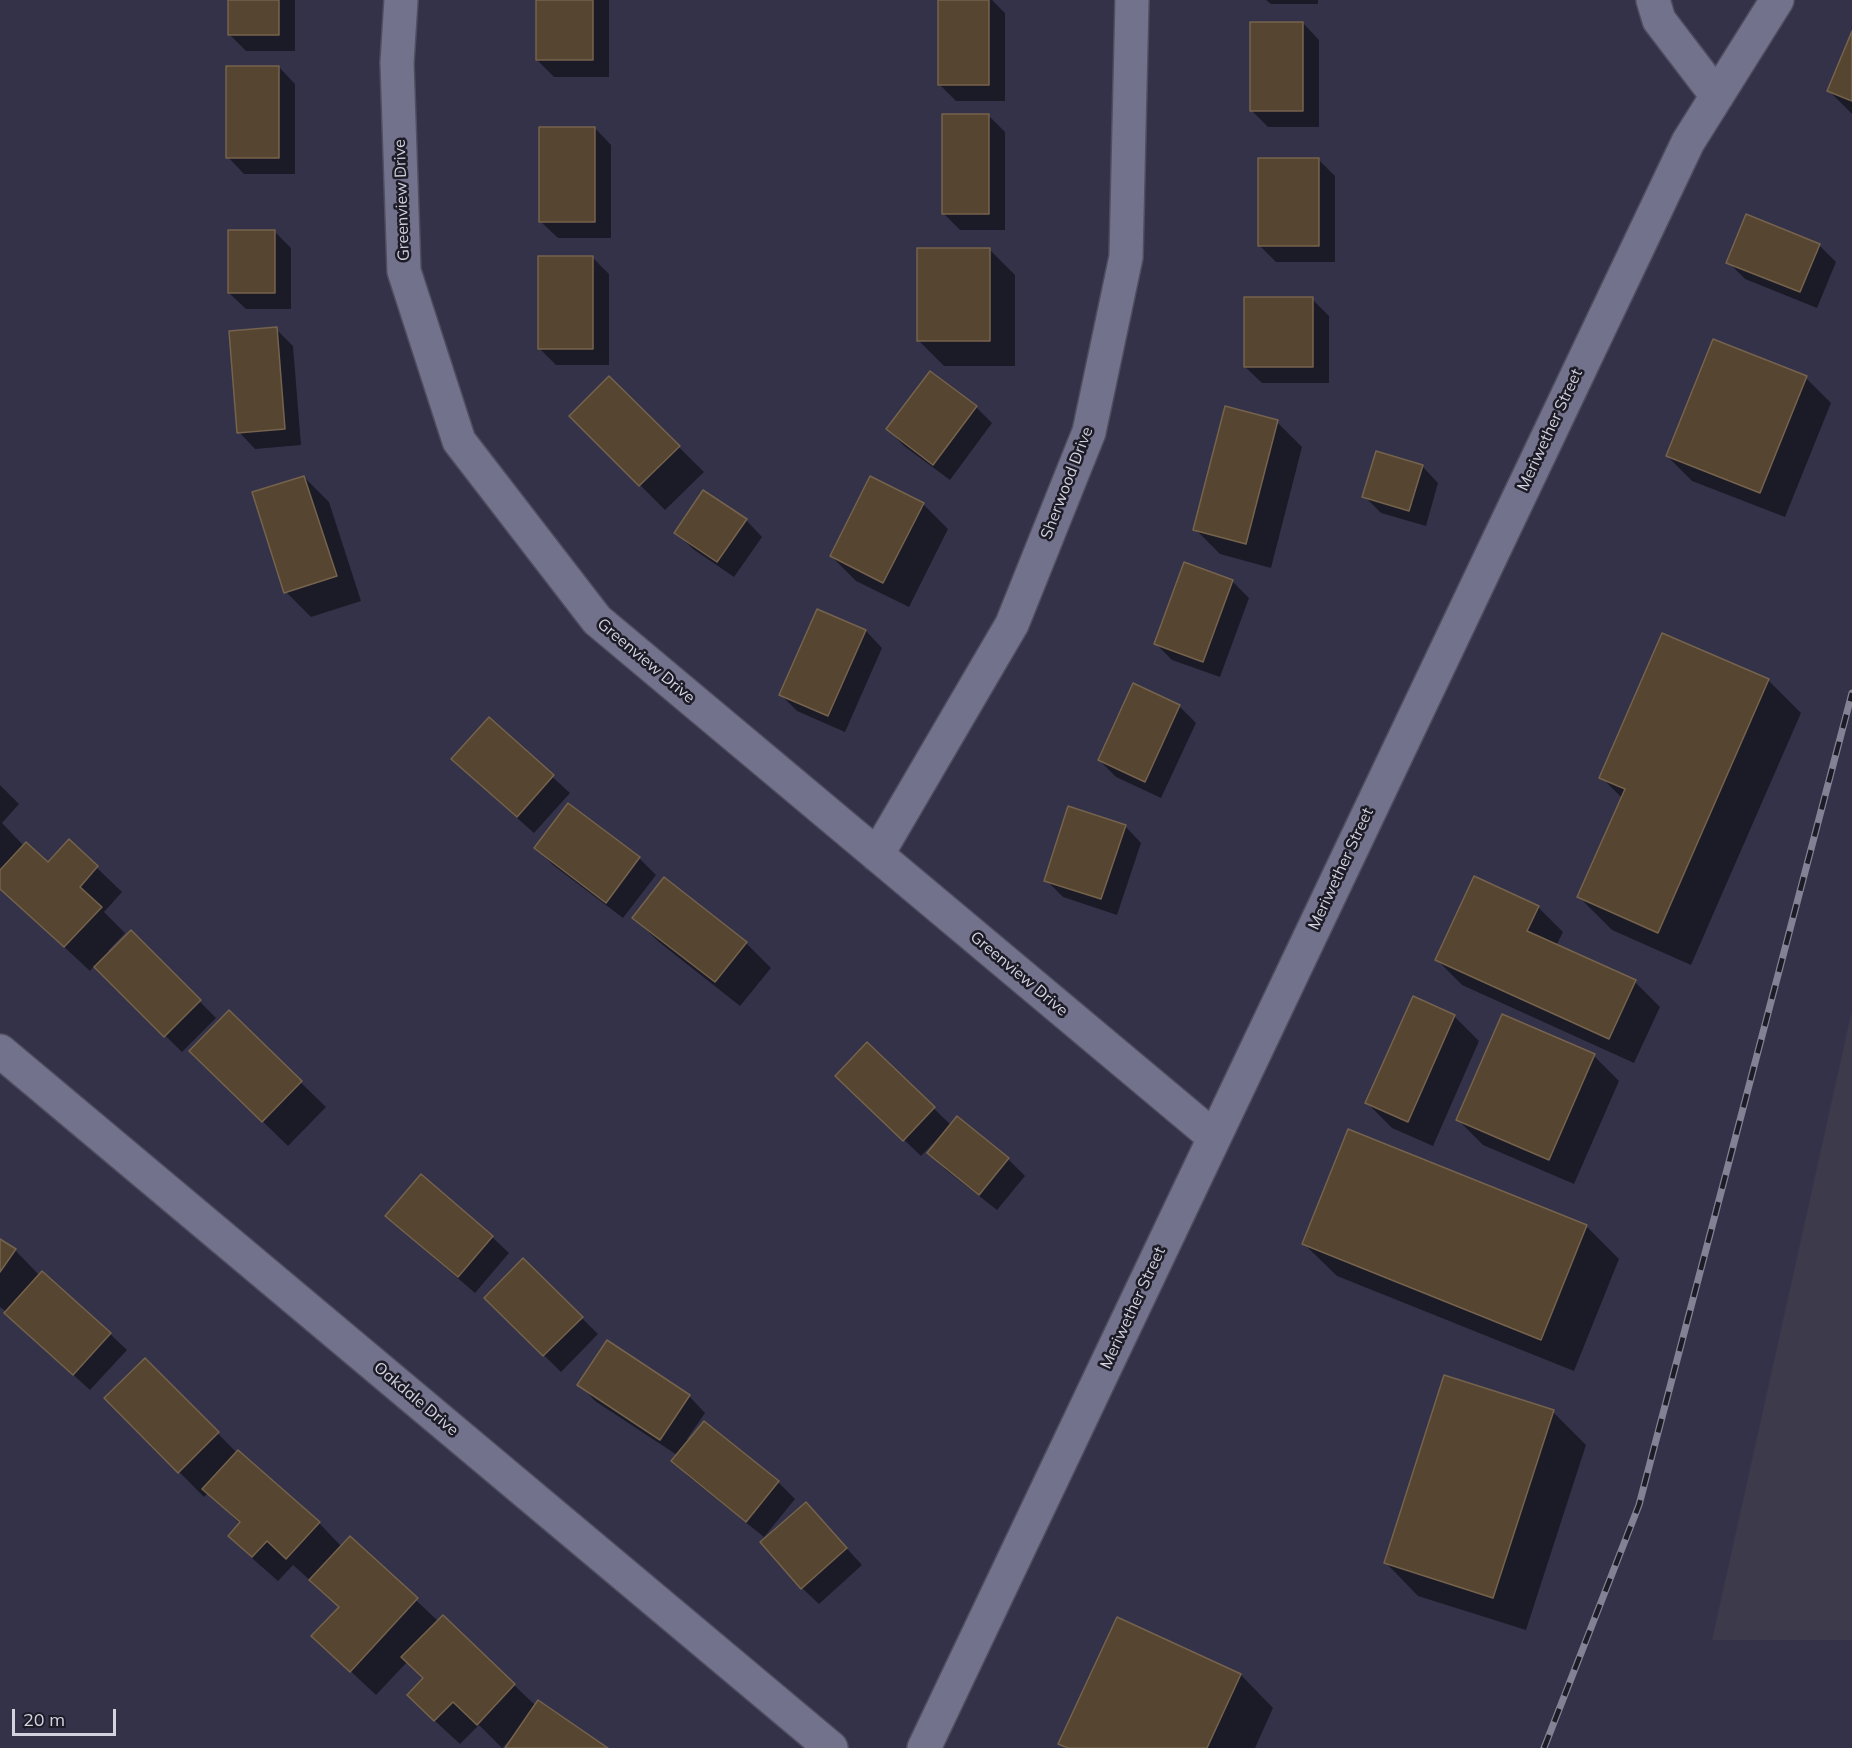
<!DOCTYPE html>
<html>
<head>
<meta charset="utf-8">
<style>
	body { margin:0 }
	#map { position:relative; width:1852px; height:1748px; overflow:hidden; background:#343249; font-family:Mulish,sans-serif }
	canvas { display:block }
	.scale { position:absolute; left:12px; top:1709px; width:104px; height:27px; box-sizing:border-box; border:3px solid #d3d2e1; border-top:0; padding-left:8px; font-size:18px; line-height:21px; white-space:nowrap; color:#d3d2e1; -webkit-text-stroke:4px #1c1b26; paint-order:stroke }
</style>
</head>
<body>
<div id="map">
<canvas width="1852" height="1748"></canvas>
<div class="scale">20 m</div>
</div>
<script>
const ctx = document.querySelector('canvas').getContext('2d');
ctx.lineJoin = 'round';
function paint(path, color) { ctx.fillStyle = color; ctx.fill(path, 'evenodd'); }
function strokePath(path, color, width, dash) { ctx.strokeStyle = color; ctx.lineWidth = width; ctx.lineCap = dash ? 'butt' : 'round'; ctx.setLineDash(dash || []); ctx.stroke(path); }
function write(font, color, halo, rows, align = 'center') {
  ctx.font = font + ' Mulish,sans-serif'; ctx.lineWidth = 5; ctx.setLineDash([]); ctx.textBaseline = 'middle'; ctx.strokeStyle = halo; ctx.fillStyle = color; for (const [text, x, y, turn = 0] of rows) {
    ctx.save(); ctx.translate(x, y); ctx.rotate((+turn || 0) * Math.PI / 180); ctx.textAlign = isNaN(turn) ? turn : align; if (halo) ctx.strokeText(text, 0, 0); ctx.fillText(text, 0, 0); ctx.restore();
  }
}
paint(new Path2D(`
	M1852,1010V1640H1712Z`), '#3d3a4b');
paint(new Path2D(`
	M229,0H295V51H246L229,34Z
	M537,0H609V77H554L537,60Z
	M940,0H992L1005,13V101H956L940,85Z
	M1266,0H1318V4H1271Z
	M1303,23L1319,40V127H1268L1252,111Z
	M1852,35V114L1829,91Z
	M279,67L295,84V174H244L228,157Z
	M988,115L1005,132V230H960L944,214Z
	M595,128L611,145V238H558L541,222Z
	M1318,159L1335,176V262H1276L1259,245Z
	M274,231L291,248V309H246L229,293Z
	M1819,245L1836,262L1817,308L1745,279L1728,262Z
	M990,250L1015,275V366H944L919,341Z
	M592,257L609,274V365H556L540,349Z
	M1312,299L1329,316V383H1262L1245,367Z
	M276,329L293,346L301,445L255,449L239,432Z
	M609,378L704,472L665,510L571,416Z
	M1806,378L1831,403L1785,517L1692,481L1667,456Z
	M976,407L992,423L950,480L904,446L888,429Z
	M1277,422L1302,447L1271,568L1220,554L1195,529Z
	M1422,466L1438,483L1426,526L1381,513L1364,496Z
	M304,477L329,502L361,601L311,617L286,592Z
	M923,504L948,529L909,607L856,581L831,556Z
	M746,520L762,537L734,577L693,549L676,532Z
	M1232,581L1249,598L1220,677L1172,660L1155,643Z
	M817,611L866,631L882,648L845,732L797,711L781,695Z
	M1768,680L1801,713L1691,965L1612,930L1579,897L1622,798L1601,777Z
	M1134,685L1179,706L1196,723L1161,798L1116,777L1099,760Z
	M489,719L570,793L534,833L470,776Z
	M0,785L19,804L2,823L24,846L48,864L69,841L122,892L104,912L125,933L108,951L110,953L131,932L216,1018L182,1052L94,966L90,971L0,887Z
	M568,805L639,858L656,875L623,918L553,865L536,848Z
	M1125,826L1141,843L1117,915L1063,897L1046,880Z
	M1538,907L1563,932L1556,946L1635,982L1660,1007L1634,1063L1462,985L1437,960Z
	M634,918L746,943L771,968L740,1006L659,942Z
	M229,1013L326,1107L288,1146L216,1076Z
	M1454,1016L1479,1041L1433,1146L1392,1128L1367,1103Z
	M867,1044L952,1126L957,1119L1008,1159L1025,1176L997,1210L946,1170L929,1153L942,1138L940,1136L921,1156L854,1092Z
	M1594,1056L1619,1081L1574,1184L1483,1145L1458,1120Z
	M421,1176L492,1237L509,1253L475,1293L404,1232L387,1216Z
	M1586,1226L1619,1259L1574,1371L1337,1276L1304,1244Z
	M0,1240L15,1250L40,1276L110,1334L127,1350L90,1390L23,1329L7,1312L0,1307Z
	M523,1260L598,1334L561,1372L486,1298Z
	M145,1360L237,1453L319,1523L342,1547L350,1538L438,1621L514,1685L536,1706L606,1748H507L512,1741L511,1739L502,1748L479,1725L460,1744L434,1720L425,1678L408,1661L376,1695L313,1636L340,1608L313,1581L312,1582L293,1565L278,1581L254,1560L230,1536L240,1524L208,1493L204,1497L106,1398Z
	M579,1384L689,1396L705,1413L687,1439L689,1441L704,1423L778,1482L795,1499L764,1537L689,1477L673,1461L677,1455L595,1401Z
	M1553,1412L1586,1445L1526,1630L1418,1596L1386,1563Z
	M806,1504L862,1565L819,1604L802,1588Z
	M1118,1619L1241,1675L1273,1708L1255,1748H1065L1060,1743Z`), '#0007');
const building = new Path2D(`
	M228,0H279V35H228Z
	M536,0H593V60H536Z
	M938,0H989V85H938Z
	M1250,22H1303V111H1250Z
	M1852,31V101L1827,91Z
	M226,66H279V158H226Z
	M942,114H989V214H942Z
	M539,127H595V222H539Z
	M1258,158H1319V246H1258Z
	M1746,214L1820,244L1800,292L1726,263Z
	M228,230H275V293H228Z
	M917,248H990V341H917Z
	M538,256H593V349H538Z
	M1244,297H1313V367H1244Z
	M277,327L285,429L237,433L229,331Z
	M1713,339L1807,376L1760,493L1666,456Z
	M930,371L977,406L933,465L886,429Z
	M609,376L680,446L639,486L569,416Z
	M1225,406L1278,420L1246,544L1193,530Z
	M1376,451L1423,465L1409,511L1362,497Z
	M304,476L337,576L284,593L252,492Z
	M870,476L924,503L883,583L830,556Z
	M703,490L747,519L717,562L674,533Z
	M1184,562L1233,580L1203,662L1154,644Z
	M817,609L866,630L828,716L779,695Z
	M1662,633L1769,679L1658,933L1577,897L1625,789L1599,778Z
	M1133,683L1180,705L1145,782L1098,760Z
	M489,717L554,775L517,817L451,759Z
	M568,803L640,857L606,903L534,848Z
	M1068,806L1126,825L1101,899L1044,881Z
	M69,839L98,866L80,887L102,907L64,947L0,889V870L26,842L48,862Z
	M1474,876L1539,906L1527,931L1636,980L1609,1039L1435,960Z
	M664,877L747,942L715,982L632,918Z
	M131,930L201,1000L164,1037L94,967Z
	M1413,996L1455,1015L1408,1122L1365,1103Z
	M229,1010L302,1081L262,1122L189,1051Z
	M1502,1014L1595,1054L1549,1160L1456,1120Z
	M867,1042L935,1107L903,1141L835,1076Z
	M957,1116L1009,1158L979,1195L927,1153Z
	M1348,1129L1587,1225L1541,1340L1302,1244Z
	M421,1174L493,1236L458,1277L385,1216Z
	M0,1239L16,1249L0,1272Z
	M523,1258L583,1317L543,1356L484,1298Z
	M42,1271L111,1333L73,1375L4,1313Z
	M607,1340L690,1395L660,1440L577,1385Z
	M145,1358L219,1432L178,1473L104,1398Z
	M1444,1375L1554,1410L1493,1598L1384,1563Z
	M704,1421L779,1481L746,1522L671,1461Z
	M238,1450L320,1522L286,1559L267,1541L252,1557L228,1536L240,1522L202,1489Z
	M806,1502L847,1548L801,1589L760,1542Z
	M350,1536L418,1598L350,1672L311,1636L339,1607L309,1580Z
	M443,1615L515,1684L477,1725L453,1702L434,1721L407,1695L423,1678L401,1657Z
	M1117,1617L1241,1674L1207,1748H1068L1058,1744Z
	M538,1700L608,1748H505Z`);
paint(building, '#564530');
strokePath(building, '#75634d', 1.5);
const minor = new Path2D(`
	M401,0L397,63L404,271L459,441L597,620L1214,1137
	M1653,0L1659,20L1717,96
	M877,855L1012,624L1089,432L1126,257L1132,0
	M0,1051L831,1748
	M924,1748L1688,142L1777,0`);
strokePath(minor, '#4f4d60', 36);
strokePath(minor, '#73728c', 33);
const rail = new Path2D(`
	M1544,1748L1639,1505L1852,693`);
strokePath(rail, '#838295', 7);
strokePath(rail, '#1c1b26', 4.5, [14]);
write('16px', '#d3d2e1', '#1c1b26', [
	["Greenview Drive",402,200,-92],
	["Meriwether Street",1550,430,-65],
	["Sherwood Drive",1067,483,-69],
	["Greenview Drive",646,661,40],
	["Meriwether Street",1341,869,-65],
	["Greenview Drive",1019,974,40],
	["Meriwether Street",1133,1308,-65],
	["Oakdale Drive",416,1399,40]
]);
</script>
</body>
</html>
